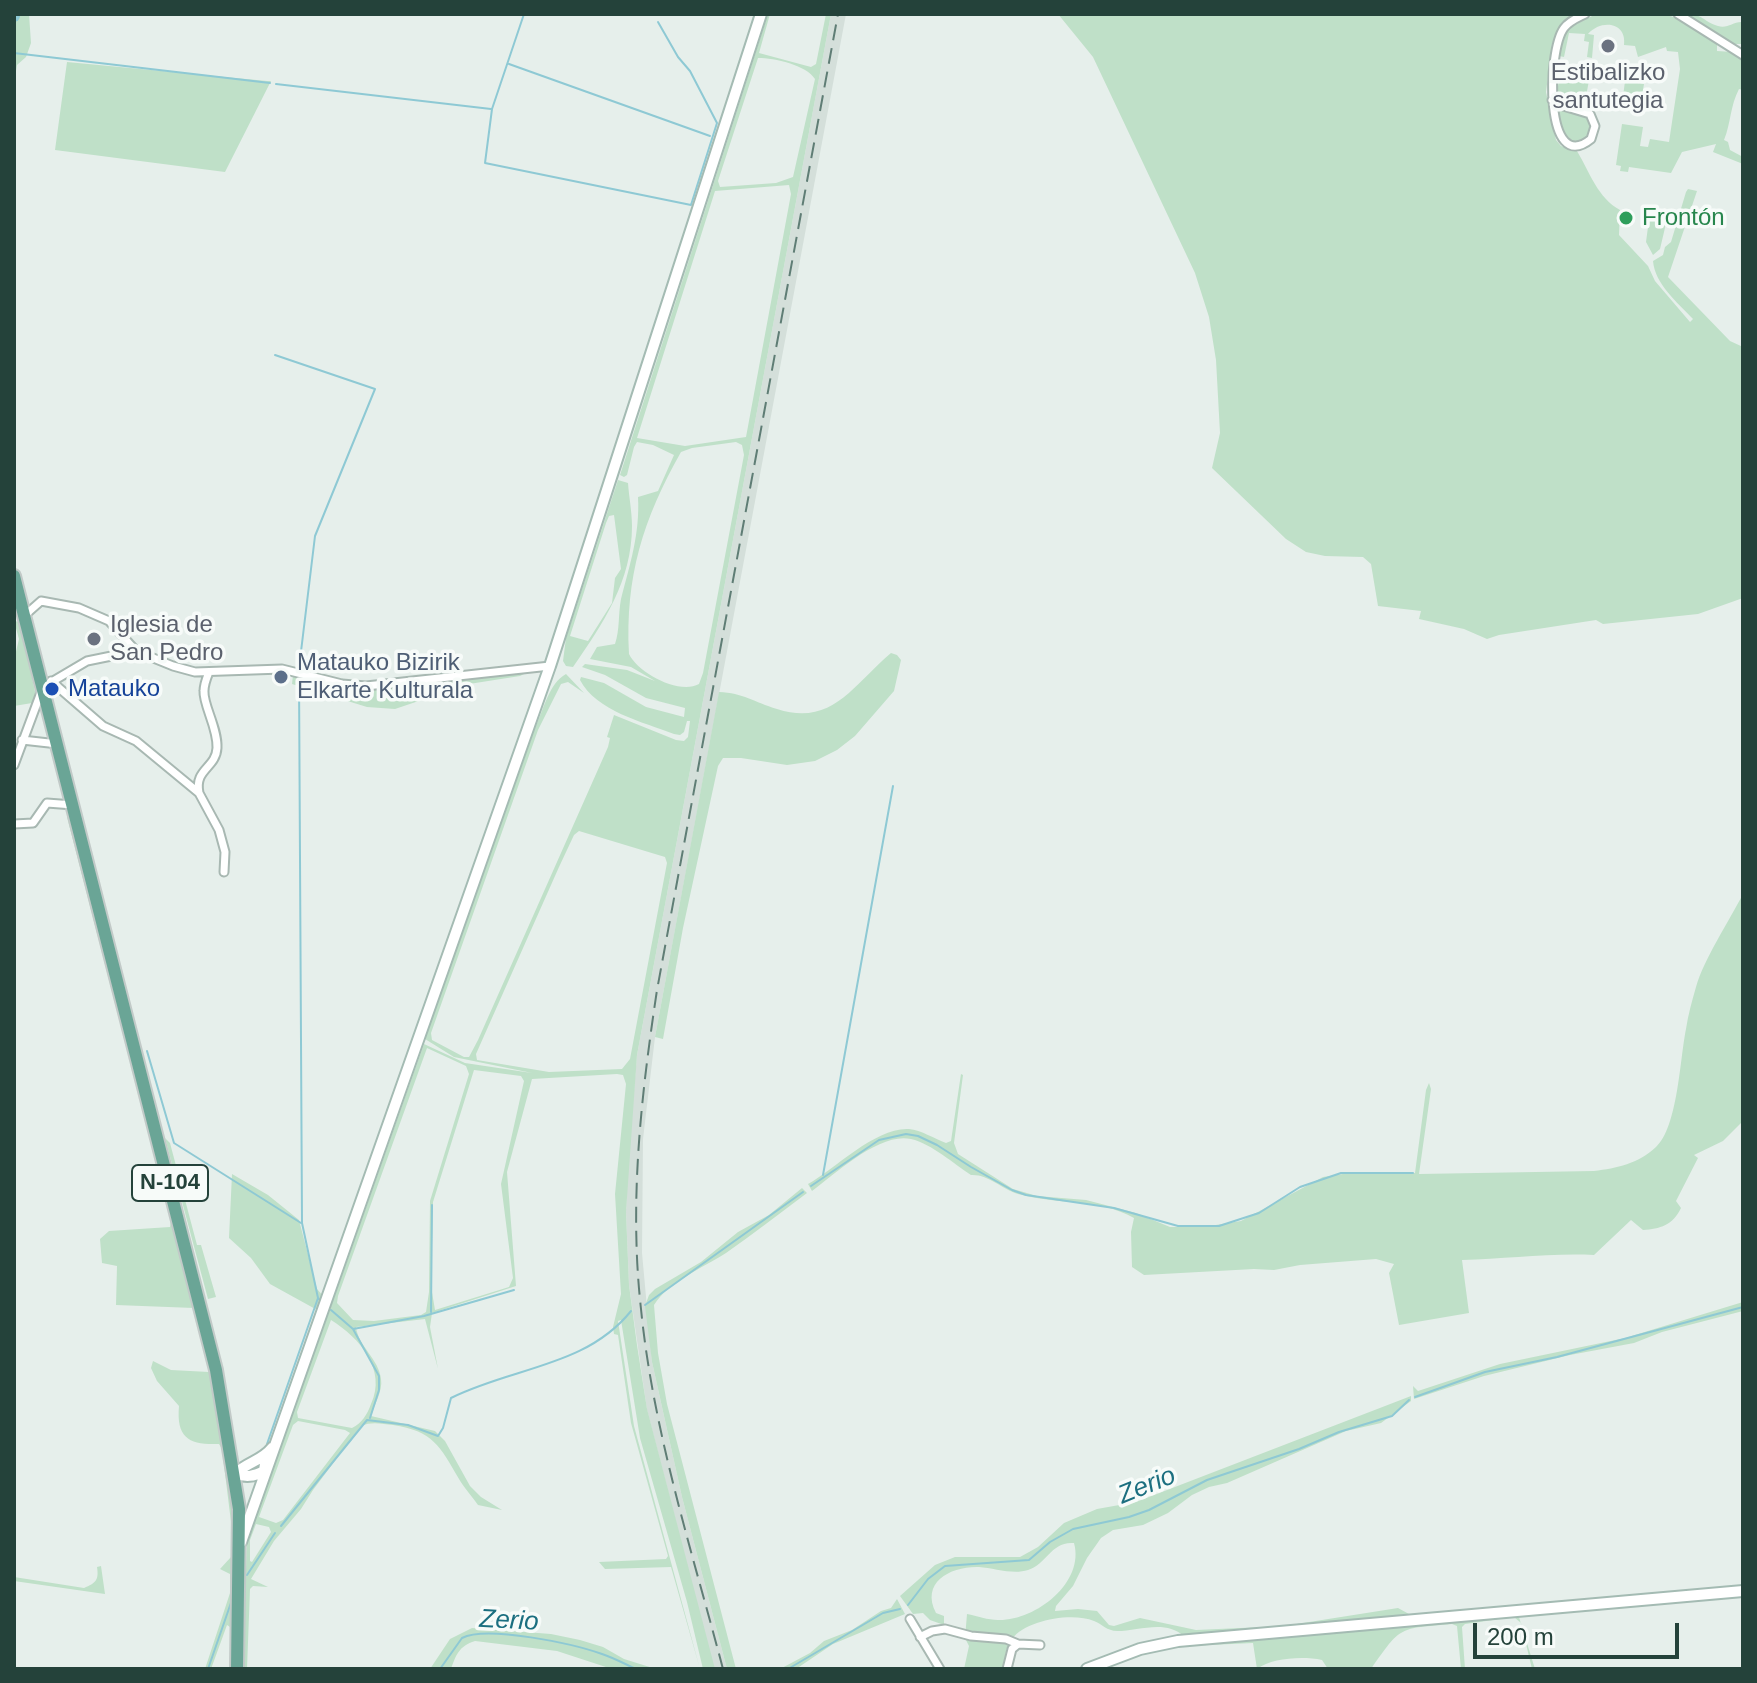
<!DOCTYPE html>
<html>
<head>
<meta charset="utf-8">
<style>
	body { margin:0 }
	#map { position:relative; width:1757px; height:1683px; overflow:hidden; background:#e6efeb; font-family:Helvetica,sans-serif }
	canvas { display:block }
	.frame { position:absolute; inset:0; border:16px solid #24423a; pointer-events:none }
	.scale { position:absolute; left:1473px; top:1623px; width:206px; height:36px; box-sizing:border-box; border:4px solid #24423a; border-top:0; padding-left:10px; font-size:24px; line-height:28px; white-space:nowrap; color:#24423a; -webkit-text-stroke:6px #f7fbf9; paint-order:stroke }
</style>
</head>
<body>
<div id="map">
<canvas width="1757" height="1683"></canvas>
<div class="frame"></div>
<div class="scale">200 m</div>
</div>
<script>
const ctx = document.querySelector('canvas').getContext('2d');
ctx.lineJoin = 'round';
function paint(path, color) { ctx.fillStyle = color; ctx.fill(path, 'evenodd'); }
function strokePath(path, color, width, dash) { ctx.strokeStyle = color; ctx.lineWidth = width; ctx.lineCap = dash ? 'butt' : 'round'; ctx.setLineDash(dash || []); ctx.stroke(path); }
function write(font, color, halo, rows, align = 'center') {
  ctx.font = font + ' Helvetica,sans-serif'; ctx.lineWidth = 7; ctx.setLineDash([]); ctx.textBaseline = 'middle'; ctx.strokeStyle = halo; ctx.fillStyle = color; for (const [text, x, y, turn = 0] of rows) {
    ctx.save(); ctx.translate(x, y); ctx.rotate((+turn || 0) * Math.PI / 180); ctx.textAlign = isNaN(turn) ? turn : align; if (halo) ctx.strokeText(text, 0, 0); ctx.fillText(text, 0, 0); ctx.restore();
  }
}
paint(new Path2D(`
	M831,14H846L655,1037L643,1139L642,1253L652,1362L682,1497L727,1669H714L647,1410L629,1285L626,1212L628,1157L637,1055Z`), '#d4dfda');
paint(new Path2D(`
	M14,14H29L31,43L26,57L17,65L14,83Z
	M768,14H770L759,53L811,67L816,64L826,14H831L637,1055L626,1212L629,1285L637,1345L647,1409L715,1669H703L687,1602L640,1438L621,1320L618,1321L634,1426L700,1669L671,1567L605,1569L599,1562L666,1559L668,1556L631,1423L618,1335L614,1334L613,1327L621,1294L615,1194L626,1084L623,1075L617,1074L532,1079L507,1172L516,1286L432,1313L430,1327L438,1369L425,1319L356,1327C358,1346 379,1359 381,1379C383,1391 374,1405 371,1416L435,1431L445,1441L470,1486L481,1497L502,1510L478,1505C472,1496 464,1488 459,1479C440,1446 433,1431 393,1425C382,1424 372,1421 361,1426L313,1490L301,1509L274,1541L251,1579L268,1587L253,1586L250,1589L247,1669H243L247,1535L303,1385L424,1044L465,1063L532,1073L454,1057L425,1039L535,728C543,711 549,683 566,674L584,693L568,682L561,684L538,730L431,1033L432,1040L464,1057H469L478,1040L608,747L610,738L607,737L614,715L676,740L684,741L688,737L690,721H687L684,732L680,735L674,734C643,722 596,711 580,680L581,677L604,683L646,707L684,717L685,708L646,698L605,675L582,667L585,664L627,670L655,681L631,667L590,659L597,647L615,644C620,629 618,615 621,599C630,564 640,534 638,497L658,491L674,455L653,445L637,442L634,447L627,475L624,477L620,475ZM758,58C775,58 806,65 815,79L793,177L776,183L720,187L718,181ZM789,185L791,194L746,437L685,446L637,438L715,191ZM736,442L742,445L744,455L703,673L699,684C679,695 638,673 629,654C625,577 643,519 681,452L692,448ZM579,831L665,857L667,863L630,1059L622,1069L549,1072L477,1060L476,1054L559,867L574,835ZM427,1048L466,1066L469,1074L430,1201L429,1292L426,1312L421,1315L374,1321L353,1320L337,1303L338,1296ZM474,1070L521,1076L524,1081L501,1184L513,1278L509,1287L435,1310L431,1286L433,1202ZM331,1320C360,1338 387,1370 371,1404C367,1415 362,1423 352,1428L298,1418L297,1412ZM298,1421L345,1430L350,1433L283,1520L276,1523L259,1517L293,1425ZM256,1524L269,1527L271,1532L252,1562L250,1561V1540Z
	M1058,14H1579L1555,38L1552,44L1546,92L1556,140L1561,146L1577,151C1590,173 1598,198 1620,210L1619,235L1648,266L1655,281L1690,322L1693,319C1677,302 1655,284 1653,261L1663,255L1665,247L1671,242L1686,192L1688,189L1697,191L1668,277L1730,341L1743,347V598L1698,614L1603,624L1596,620L1499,635L1487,639L1464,629L1419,619L1421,611L1378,606L1371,564L1363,557L1325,556L1306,552L1286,539L1212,468L1220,433L1216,360L1209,317L1195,273L1093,57Z
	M1596,14H1663L1677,18L1717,42V51L1732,52L1743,59V90L1739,89C1730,106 1731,123 1724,140L1728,142L1730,150L1743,157V164L1713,152L1716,144L1682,152L1671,173L1629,167L1628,172L1620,171L1621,166L1616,165L1622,124L1643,127L1640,146L1648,147L1650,139L1669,142L1680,69L1678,52L1667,51L1666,47L1638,57L1635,46L1624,45C1627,22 1601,19 1588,34L1594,35L1592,58L1587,57L1589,42L1584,41L1585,34L1569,33L1564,57L1559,56L1567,29Z
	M1682,14C1706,14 1701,21 1718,26C1728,29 1733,21 1743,22V44H1730Z
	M67,62L267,81H271L225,172L55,150Z
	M1560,71L1590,75L1585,102L1564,100L1557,94Z
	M1625,81L1644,84L1640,108L1622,105Z
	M1559,110L1585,116L1591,123L1589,136C1567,155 1561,126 1559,110Z
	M1650,212L1668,215L1660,249L1653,255L1646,242Z
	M618,480L628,483C629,497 632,512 632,526C632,581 603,624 573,667L566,666L563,661L566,638ZM614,515L621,569L615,578L612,603L588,641L570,636L606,523L609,516Z
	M14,621L20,622L36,696L32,703L14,706V660L19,639Z
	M891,653L897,655L901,660L894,691L855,736L837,750L815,761L787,765L741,758H723L718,766L683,928L663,1039L655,1037L719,692C743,693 754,702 777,709C832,727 853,685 891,653Z
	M530,671L520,676L469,684L395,709L367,707L292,684L293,675L354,689Z
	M69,816L186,1266L213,1380L230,1485L233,1524L231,1669L230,1627L227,1625L211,1669H205L230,1593V1574L220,1569L231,1557V1522L222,1449L219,1444C190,1445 176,1439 179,1406L157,1381L151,1368L153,1361L171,1370L209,1372L194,1308L116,1305L117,1266L102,1263L100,1239L109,1231L170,1227L171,1220L67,817Z
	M1743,894V1121L1723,1141L1694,1155L1698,1158L1676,1201L1681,1208C1673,1225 1660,1229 1643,1230L1631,1220L1594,1255C1549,1253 1506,1259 1462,1260L1469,1313L1399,1325L1389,1273L1394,1264L1376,1259L1300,1265L1274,1270L1254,1269L1144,1275L1132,1267L1131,1232L1134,1218C1099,1198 1056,1205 1018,1194C1002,1189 988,1174 971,1175C954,1164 932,1144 911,1139C880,1132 836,1173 812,1191L808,1184C836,1168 876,1127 909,1129C921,1130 935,1139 946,1143L951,1141L961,1074L963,1075L954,1143L958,1154L1013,1189L1037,1196L1086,1200L1136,1213L1170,1227H1203L1241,1221L1323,1177L1356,1172L1415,1173L1426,1090L1429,1083L1431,1089L1419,1174L1594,1171C1617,1168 1638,1164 1656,1147C1678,1127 1680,1058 1686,1029C1688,1015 1692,1001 1696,987C1704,959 1729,921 1743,894Z
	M165,1138L170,1143L197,1245H201L216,1297L208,1299Z
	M232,1174L268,1195L299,1220L317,1289L324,1297L319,1311L270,1284L251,1258L229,1238Z
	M802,1188L807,1193C780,1213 753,1234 726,1253C703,1268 669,1281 654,1305L658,1353L667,1404L736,1669H727L682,1497L652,1362L645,1306L649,1295L655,1289L701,1262L738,1232L769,1215Z
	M1743,1302V1311L1662,1332L1634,1343L1570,1355L1484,1376L1414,1399L1413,1386L1418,1391L1500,1364L1625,1338Z
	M1411,1396V1401L1381,1423L1346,1431L1227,1483L1209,1487L1192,1495L1168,1513L1143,1525L1113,1530L1101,1538L1087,1558L1073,1586L1056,1606L1055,1611L1078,1609L1097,1611L1109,1625L1114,1626L1140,1618L1196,1630L1263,1627L1265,1629L1398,1608L1409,1614L1411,1618L1184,1636C1165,1619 1138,1631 1117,1631C1107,1631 1102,1624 1094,1621C1072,1612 1026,1620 1012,1639C1005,1647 1005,1659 1004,1669H964L969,1646L965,1638L967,1614C977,1616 988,1620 998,1620C1035,1621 1085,1583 1074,1543C1051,1541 1047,1564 1028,1570C1013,1575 994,1568 979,1567C951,1566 920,1582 936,1613L944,1616V1625L930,1620L923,1613L913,1614L900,1596L935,1565L955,1557H1020L1038,1547L1064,1523L1097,1509L1136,1502Z
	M101,1566L105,1594L14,1581V1577L84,1588C96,1583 99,1580 97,1567Z
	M897,1599L905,1614L833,1644L796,1669H780L810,1653L824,1641L852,1630L881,1611L891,1608Z
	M1518,1614L1535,1669H1532L1521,1623L1514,1617L1465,1624L1462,1627L1465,1669H1461L1457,1626L1452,1624C1398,1629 1402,1625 1371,1669H1328L1322,1660C1302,1656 1272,1658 1257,1669L1253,1643L1188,1646L1187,1643Z
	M472,1628L551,1634L580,1640L603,1647L624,1659L656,1669H612L557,1651L475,1641C459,1646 456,1655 451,1669H430L450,1639Z`), '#bfe0c8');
strokePath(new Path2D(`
	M524,14L492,109L485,163L691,205L717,123L690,71L678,57L658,22
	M14,53L270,83
	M509,64L710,136
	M276,84L491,109
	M275,355L375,389L315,536L299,668
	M299,677L302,1223L318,1298L321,1301
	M147,1051L174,1143L301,1223
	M823,1175L893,786
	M811,1186L879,1140L906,1134L918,1136L937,1145L971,1167L1012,1190L1026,1195L1114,1208L1178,1226H1219L1259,1213L1300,1187L1341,1173H1413
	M645,1305L803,1192
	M331,1310L353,1329L379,1376V1390L370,1418
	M431,1312L432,1205
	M353,1329L424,1316L514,1290
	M1415,1397L1485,1372L1557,1357L1743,1307
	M267,1444L318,1298
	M281,1526L367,1420L408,1425L438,1436L443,1428L451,1398C513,1367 586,1367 631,1311
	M247,1575L275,1533
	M908,1605L928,1579L945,1566L1029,1560L1050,1542L1073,1529L1129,1517L1149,1510L1207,1480L1299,1449L1339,1432L1392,1416L1409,1400
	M208,1669L233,1597
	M440,1669L462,1638C487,1625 574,1644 602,1654C614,1658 625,1664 636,1669
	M788,1669L883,1613L900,1609`), '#8ec9d4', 2);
strokePath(new Path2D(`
	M14,16V14`), '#8ec9d4', 12);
const street = new Path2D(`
	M1678,14L1743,55
	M1552,100L1560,105L1590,114L1595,126L1591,139C1544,177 1547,51 1564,28C1569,21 1577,18 1585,14
	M24,616L41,601L79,608L109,621L136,651L173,666L195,672L282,669L342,684L366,686L550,666
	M51,681L103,726L136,741L199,793L219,830L225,852L224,872
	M22,740L58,744
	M14,765L43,687L87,661L136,651
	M199,793C194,769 216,768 217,748C218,728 203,705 204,691C204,684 207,677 209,672
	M14,824L33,823L47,803L73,805
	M910,1619L940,1669
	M920,1637L932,1631L945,1629L971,1636L1006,1639L1018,1644
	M1007,1669L1012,1649L1018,1644L1040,1645`);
const secondary = new Path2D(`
	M235,1474C247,1462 262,1461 272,1448
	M235,1474C246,1477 253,1477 264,1471L265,1464
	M241,1542L550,666L761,14
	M1087,1669L1140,1649L1178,1641L1743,1591`);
const primary = new Path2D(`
	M14,576L216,1370L239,1509L237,1669`);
strokePath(street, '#a8b8b2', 11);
strokePath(secondary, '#a4bbb3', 14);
strokePath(primary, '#c2cac8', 16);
strokePath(street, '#fff', 7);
strokePath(secondary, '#fff', 10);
strokePath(primary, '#6aa596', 12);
strokePath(new Path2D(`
	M723,1669C692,1551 653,1431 641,1309C629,1202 641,1096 657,990L838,14`), '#5f7d75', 2, [16, 8]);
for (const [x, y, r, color] of [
	[1608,46,8,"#6b7280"],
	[1626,218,8,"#2e9e5b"],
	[94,639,8,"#6b7280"],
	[281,677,8,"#5c6f8a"],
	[52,689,8,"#1a4fb4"]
]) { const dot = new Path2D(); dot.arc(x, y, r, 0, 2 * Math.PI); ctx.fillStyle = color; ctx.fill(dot); strokePath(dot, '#f7fbf9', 3); }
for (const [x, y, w] of [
	[170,1183,76]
]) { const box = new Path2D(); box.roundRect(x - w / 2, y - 18, w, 36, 6); ctx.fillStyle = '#f7fbf9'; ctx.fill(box); strokePath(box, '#24423a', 2); }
write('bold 22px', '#24423a', null, [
	["N-104",170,1183]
]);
write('24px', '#5b616d', '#f7fbf9', [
	["Estibalizko",1608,73],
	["santutegia",1608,101],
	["Iglesia de",110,625,"left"],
	["San Pedro",110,653,"left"]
]);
write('24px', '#27864d', '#f7fbf9', [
	["Frontón",1642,218]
], 'left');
write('24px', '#4e5e75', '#f7fbf9', [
	["Matauko Bizirik",297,663],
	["Elkarte Kulturala",297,691]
], 'left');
write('24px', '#164399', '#f7fbf9', [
	["Matauko",68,689]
], 'left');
write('italic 26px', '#1c6f80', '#f7fbf9', [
	["Zerio",1147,1486,-22],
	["Zerio",509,1621,3]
]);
</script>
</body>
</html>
